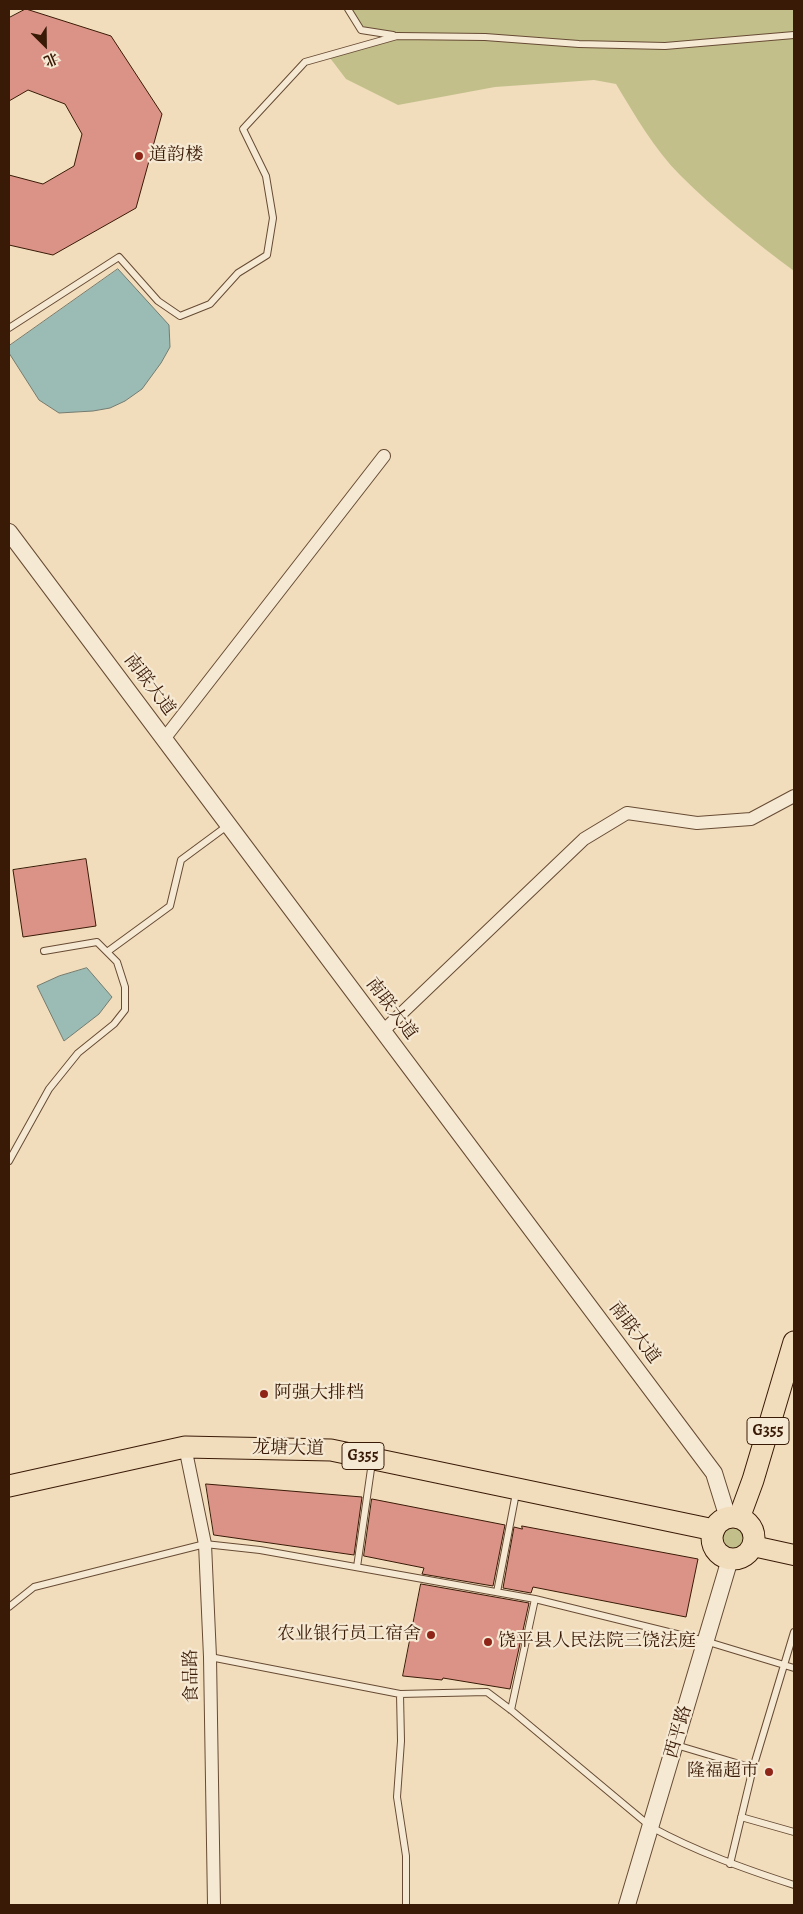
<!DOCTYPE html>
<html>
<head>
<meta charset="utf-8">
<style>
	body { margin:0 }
	#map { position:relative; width:803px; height:1914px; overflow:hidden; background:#f1ddbc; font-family:Alegreya,"Noto Serif SC",serif }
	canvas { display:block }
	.frame { position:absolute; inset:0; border:10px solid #391a06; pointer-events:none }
	.north { position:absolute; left:20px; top:20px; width:50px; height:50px; -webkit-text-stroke:4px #f6e9d3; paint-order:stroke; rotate:157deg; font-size:14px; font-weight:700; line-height:20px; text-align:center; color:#391a06 }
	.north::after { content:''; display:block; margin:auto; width:18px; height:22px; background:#391a06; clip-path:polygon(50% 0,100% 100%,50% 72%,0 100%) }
</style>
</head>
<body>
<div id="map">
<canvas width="803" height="1914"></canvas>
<div class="frame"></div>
<div class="north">北</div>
</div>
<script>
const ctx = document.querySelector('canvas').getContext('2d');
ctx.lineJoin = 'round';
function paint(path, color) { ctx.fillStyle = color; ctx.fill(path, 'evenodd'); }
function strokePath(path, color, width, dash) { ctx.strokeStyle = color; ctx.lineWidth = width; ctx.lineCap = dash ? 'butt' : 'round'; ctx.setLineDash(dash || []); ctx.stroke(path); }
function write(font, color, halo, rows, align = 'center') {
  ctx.font = font + ' Alegreya,"Noto Serif SC",serif'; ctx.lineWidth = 4.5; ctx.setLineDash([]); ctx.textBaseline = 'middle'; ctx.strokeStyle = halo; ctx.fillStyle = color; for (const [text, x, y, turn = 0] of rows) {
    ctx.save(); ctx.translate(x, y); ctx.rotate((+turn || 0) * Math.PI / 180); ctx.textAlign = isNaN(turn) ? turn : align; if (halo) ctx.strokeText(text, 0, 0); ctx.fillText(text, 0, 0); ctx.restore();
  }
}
paint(new Path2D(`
	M348,9H794V271C755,242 715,210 680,175C655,150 634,114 616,84L594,80L495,87L398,105L346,79L327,54L395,36L361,30Z
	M718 1539a16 16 0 1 1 32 0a16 16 0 1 1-32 0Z`), '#c2bf8b');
const water = new Path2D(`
	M118,269L169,325L170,347L161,363L142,389L125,401L110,408L93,411L59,413L39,400L9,353V346Z
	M87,968L112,997L99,1014L64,1041L37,986L59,976Z`);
paint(water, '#9bbbb5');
strokePath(water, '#747b6f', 1);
const building = new Path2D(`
	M26,9L111,36L162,114L136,208L53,255L9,245V175L43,184L74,166L82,134L65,104L28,90L9,101V18Z
	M86,859L96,926L23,937L13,870Z
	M206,1484L362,1497L354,1555L214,1535Z
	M372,1499L505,1525L493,1586L422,1574L424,1568L364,1556Z
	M522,1526L698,1559L686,1617L533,1587L531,1593L503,1588L514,1527L522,1529Z
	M421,1584L529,1603L510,1689L443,1678L442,1680L403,1676Z`);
paint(building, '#db9387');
strokePath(building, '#391a06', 1);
const service = new Path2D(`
	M348,9L361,30L393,35
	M9,328L119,257L158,301L180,316L210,304L238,273L267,255L273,218L266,176L243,129L305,62L397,36L485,37L579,44L665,46L794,35
	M107,952L170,906L181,860L227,826
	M9,1161L49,1089L78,1053L114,1024L125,1010V987L117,962L97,942L44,951
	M357,1567L372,1462
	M497,1592L516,1493
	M9,1607L34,1587L205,1544L260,1550L535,1599L705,1641L794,1668
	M210,1657L400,1694L487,1692L511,1710L651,1827C697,1852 745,1869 794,1885
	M400,1694L401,1741L397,1797L406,1856V1905
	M511,1710L535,1599
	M676,1745L753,1768
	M741,1817L794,1832
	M730,1864L753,1768L794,1632`);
const minor = new Path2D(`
	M164,739L384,456
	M383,1031L584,839L627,813L697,823L751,819L794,796
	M185,1447L205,1544L210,1657L214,1905`);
const tertiary = new Path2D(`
	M9,532L714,1473L728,1518
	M627,1905L730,1559`);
const primary = new Path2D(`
	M753,1546L794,1555`);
const trunk = new Path2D(`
	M9,1486L185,1447L331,1450L714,1530
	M712 1538a21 21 0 1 1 42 0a21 21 0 1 1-42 0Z
	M739,1518L753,1480L794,1342`);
strokePath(service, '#674b34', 8);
strokePath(minor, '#674b34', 14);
strokePath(tertiary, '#674b34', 18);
strokePath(primary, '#391a06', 22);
strokePath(trunk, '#391a06', 23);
strokePath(service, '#f6e9d3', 6);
strokePath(minor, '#f6e9d3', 12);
strokePath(tertiary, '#f6e9d3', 16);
strokePath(primary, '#f1ddbc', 20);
strokePath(trunk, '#f1ddbc', 21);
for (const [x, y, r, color] of [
	[139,156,5,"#8f2418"],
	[264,1394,5,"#8f2418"],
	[431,1635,5,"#8f2418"],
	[488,1642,5,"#8f2418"],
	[769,1772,5,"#8f2418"]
]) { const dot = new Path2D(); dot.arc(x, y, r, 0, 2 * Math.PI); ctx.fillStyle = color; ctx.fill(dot); strokePath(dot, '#f6e9d3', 2); }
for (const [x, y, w] of [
	[768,1431,42],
	[363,1456,42]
]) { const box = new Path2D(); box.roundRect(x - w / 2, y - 13.5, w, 27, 4); ctx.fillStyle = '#f6e9d3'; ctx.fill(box); strokePath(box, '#391a06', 1); }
write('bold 16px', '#391a06', null, [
	["G355",768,1431],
	["G355",363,1456]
]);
write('18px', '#391a06', '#f6e9d3', [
	["道韵楼",149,156],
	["阿强大排档",274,1394],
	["农业银行员工宿舍",421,1635,"right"],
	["饶平县人民法院三饶法庭",498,1642],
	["隆福超市",759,1772,"right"]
], 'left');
write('18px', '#391a06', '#f6e9d3', [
	["南联大道",149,685,53],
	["南联大道",391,1009,53],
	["南联大道",634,1333,53],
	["龙塘大道",288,1449,1],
	["食品路",192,1676,-91],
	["西平路",679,1732,-74]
]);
</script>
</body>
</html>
